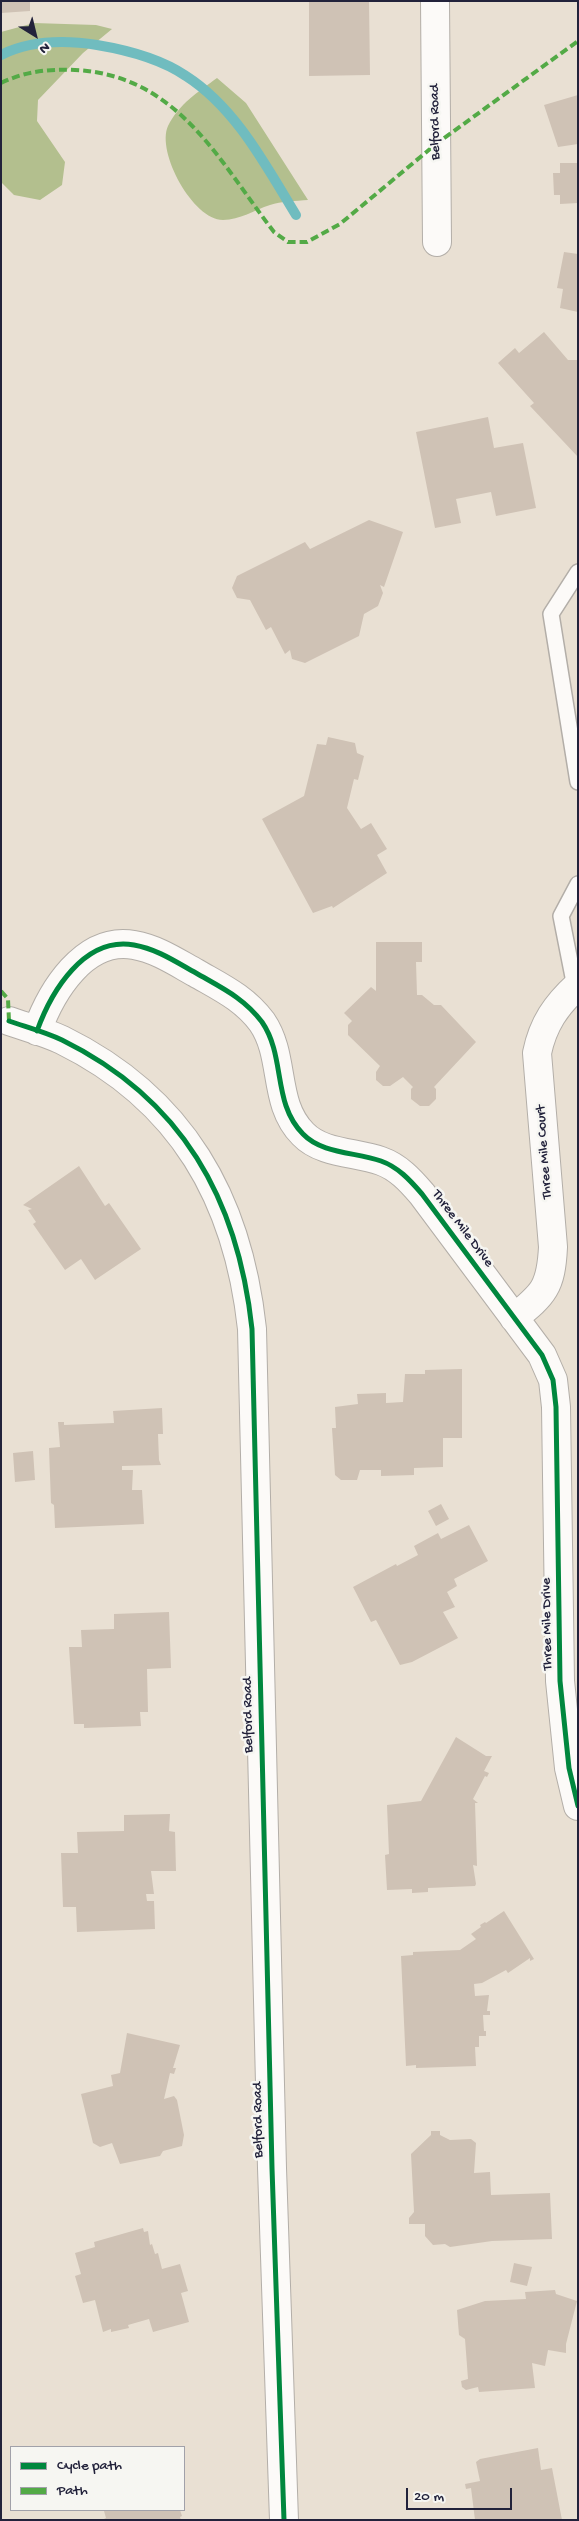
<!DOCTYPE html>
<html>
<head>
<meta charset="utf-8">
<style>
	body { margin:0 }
	#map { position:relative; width:579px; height:2521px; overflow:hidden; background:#e9e0d3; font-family:"Gochi Hand",sans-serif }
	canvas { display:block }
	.frame { position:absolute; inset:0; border:2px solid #22223b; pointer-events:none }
	.legend { position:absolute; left:10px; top:2446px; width:175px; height:65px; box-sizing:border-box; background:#f6f6f2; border:1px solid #a1a1a9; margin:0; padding:6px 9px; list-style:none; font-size:15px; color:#22223b }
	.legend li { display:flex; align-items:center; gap:10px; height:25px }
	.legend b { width:25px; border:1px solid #a1a1a9 }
	.north { position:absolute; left:10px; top:10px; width:50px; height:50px; -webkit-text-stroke:4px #f6f6f2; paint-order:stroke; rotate:144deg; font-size:14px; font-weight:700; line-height:20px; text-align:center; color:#22223b }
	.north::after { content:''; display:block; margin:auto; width:18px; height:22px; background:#22223b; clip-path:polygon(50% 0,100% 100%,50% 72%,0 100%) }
	.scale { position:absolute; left:406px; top:2488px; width:106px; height:22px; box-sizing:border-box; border:2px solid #22223b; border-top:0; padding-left:6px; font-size:15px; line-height:18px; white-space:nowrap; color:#22223b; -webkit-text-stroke:4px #f6f6f2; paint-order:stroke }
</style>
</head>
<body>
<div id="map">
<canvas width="579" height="2521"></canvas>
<div class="frame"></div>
<ul class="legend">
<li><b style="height:6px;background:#00873e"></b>Cycle path</li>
<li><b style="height:6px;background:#53aa46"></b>Path</li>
</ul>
<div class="north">N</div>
<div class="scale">20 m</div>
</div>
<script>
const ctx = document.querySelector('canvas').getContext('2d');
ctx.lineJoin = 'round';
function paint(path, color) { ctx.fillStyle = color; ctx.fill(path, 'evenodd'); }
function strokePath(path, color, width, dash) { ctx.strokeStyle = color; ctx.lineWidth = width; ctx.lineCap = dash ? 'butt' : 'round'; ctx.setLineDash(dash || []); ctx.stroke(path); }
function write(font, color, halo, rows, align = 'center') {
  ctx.font = font + ' "Gochi Hand",sans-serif'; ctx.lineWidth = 5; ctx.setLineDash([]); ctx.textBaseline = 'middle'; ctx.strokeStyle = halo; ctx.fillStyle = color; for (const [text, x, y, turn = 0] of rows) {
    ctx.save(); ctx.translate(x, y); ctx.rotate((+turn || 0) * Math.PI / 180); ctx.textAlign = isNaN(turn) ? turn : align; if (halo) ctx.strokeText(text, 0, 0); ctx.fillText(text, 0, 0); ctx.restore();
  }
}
paint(new Path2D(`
	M34,23L96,25L112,29L83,53L38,100L37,121L65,162L62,185L40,200L14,195L1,182V32Z
	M217,78L246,103L308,200C296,201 281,201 270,205C254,210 240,220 223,220C193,220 156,152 168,126C179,104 198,92 217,78Z`), '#b3bf8e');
strokePath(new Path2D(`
	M1,55C31,40 65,40 97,45C127,50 161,59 186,76C236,108 266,166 296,215`), '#70bcbf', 10);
paint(new Path2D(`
	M1,1H30V11L1,13Z
	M309,1H369L370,75L309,76Z
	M578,95V144L558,147L544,105Z
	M560,163H578V203L560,204V195H554L553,173H560Z
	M564,252L578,254V312L560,308L563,289L557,288Z
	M544,332L568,360H578V457L530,406L534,403L498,363L515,348L519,353Z
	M488,417L494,448L523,443L536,508L496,516L491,492L456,499L461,523L435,528L416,432Z
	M369,520L403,532L384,587L380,585L383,593L378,606L364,614L359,636L305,663L292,659L290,650L285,654L271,627L266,630L250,600L237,598L232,588L237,576L305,542L310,549Z
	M328,737L355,743L357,753L364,756L358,780L354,779L347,808L361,829L371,823L387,849L377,855L387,873L333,908L332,906L313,913L262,819L304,796L317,744L326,745Z
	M376,942H422V962H416L417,995H422L434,1005H441L476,1042L434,1087L436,1089V1099L429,1106H420L411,1099V1089L413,1087L403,1077L390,1086H383L376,1080V1072L380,1066L348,1035V1025L352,1021L344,1013L371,987L376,991Z
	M79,1166L105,1206L109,1203L141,1249L95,1280L81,1259L65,1270L33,1224L36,1222L28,1210L32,1209L23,1205Z
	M462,1369V1438H443V1467L414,1468V1475L381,1476V1470H360L357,1480H341L335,1475L332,1428H336L335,1407L358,1404L357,1394L386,1393V1403L403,1402L405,1374H425V1370Z
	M162,1408L163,1434H158L159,1460L161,1465L122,1466V1470H133L132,1490H142L144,1524L55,1528L54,1505L51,1503L49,1448L60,1447L58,1422H64V1425L114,1423L113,1411Z
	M33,1451L35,1480L15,1482L13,1453Z
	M441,1504L449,1519L436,1526L428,1511Z
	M469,1525L488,1561L454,1579L457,1586L447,1592L455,1607L443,1612L458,1638L412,1662L400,1665L376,1620L371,1622L353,1587L396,1564L397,1566L418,1555L414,1546L438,1533L441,1539Z
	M169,1612L171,1668L147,1669L148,1712H140L141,1726L84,1728V1724H74L69,1647H82L81,1630L114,1629V1614Z
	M456,1737L486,1756H492L484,1771L489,1773L487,1777L485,1776L473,1799L478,1803H475L477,1866L473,1865L476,1884L475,1886L428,1888V1892L412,1893V1889L387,1890L385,1855L389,1854L387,1805L421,1801Z
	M170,1814L169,1831L175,1832L176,1871H151L154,1894H146L147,1901H154L155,1929L77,1932L76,1907H63L61,1853H78L77,1832L124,1831V1815Z
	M504,1911L534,1959L530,1961V1958L508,1973L506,1970L482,1983L474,1984L475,1996L489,1995L487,2011H490V2015H483L484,2031H486V2036H479V2047H475L476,2066L416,2068V2065L406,2066L401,1956L413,1955V1952L460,1950L476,1939L471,1934L481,1927L480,1925L485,1922L486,1923Z
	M127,2033L180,2045L173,2068H176L174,2074L170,2073L164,2099L174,2096L177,2100L184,2135L182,2146L163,2151L160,2156L120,2164L112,2143L100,2147L93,2143L81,2094L113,2086L111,2075L120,2073Z
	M431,2131H440V2135L450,2140L471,2139L476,2143L474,2173L490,2172L491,2195L550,2193L552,2239L492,2241L450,2247L445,2244L433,2245L425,2236V2224H409V2218L414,2212L411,2154L431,2135Z
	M143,2228L144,2232L148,2231L150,2245L152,2244L155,2254L158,2253L162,2269L180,2264L188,2291L181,2293L189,2322L153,2332L149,2319L128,2325L129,2328L111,2332V2329L103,2332L95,2300L83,2303L75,2276L81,2274L75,2253L95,2247L94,2242Z
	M514,2263L532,2267L527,2286L510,2282Z
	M555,2290L556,2294L577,2301L566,2344V2353L548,2350L545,2366L532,2363L535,2388L479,2392L478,2387L466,2390L462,2387L461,2381L468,2379L465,2339L459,2335L457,2310L485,2301L526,2299L525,2292Z
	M538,2448L541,2470L552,2468L562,2520H475L471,2488L466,2489L465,2484L480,2481L476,2462L480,2459Z
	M107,2510H180L182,2516L180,2517L181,2520H102L106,2518L104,2511Z`), '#cfc2b5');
const service = new Path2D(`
	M578,572L551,614L578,782
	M575,987L561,916L578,884`);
const minor = new Path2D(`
	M435,1L437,242
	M9,1021C26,1027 45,1032 62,1040C182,1099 238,1199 252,1329L272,2168L284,2520
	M37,1031C51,992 84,936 134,945C157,949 176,962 196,973C222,988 244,998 262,1022C286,1057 272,1103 303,1134C322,1154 356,1152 381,1161C398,1167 410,1180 422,1194L542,1355L553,1380L556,1407L560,1681L569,1768L578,1806
	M514,1318C544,1294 551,1287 553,1247L537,1053C543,1024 556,1005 578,985`);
strokePath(service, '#b3aea8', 18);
strokePath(minor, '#b3aea8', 30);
strokePath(service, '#fcfaf8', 15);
strokePath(minor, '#fcfaf8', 28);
strokePath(new Path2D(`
	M1,83C26,71 48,69 75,70C178,75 219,161 274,232L288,242H307L340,224L436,144L578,41
	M1,991L8,999L9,1021`), '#53aa46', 4, [8, 4]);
strokePath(new Path2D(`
	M9,1021C26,1027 45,1032 62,1040C182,1099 238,1199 252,1329L272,2168L284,2520
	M37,1031C51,992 84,936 134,945C157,949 176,962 196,973C222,988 244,998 262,1022C286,1057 272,1103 303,1134C322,1154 356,1152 381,1161C398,1167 410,1180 422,1194L542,1355L553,1380L556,1407L560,1681L569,1768L578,1806`), '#00873e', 5);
write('14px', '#22223b', '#f6f6f2', [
	["Belford Road",436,122,-91],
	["Three Mile Court",545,1152,-94],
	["Three Mile Drive",462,1229,53],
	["Three Mile Drive",548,1624,-91],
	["Belford Road",249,1715,-91],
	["Belford Road",259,2120,-91]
]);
</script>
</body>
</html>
